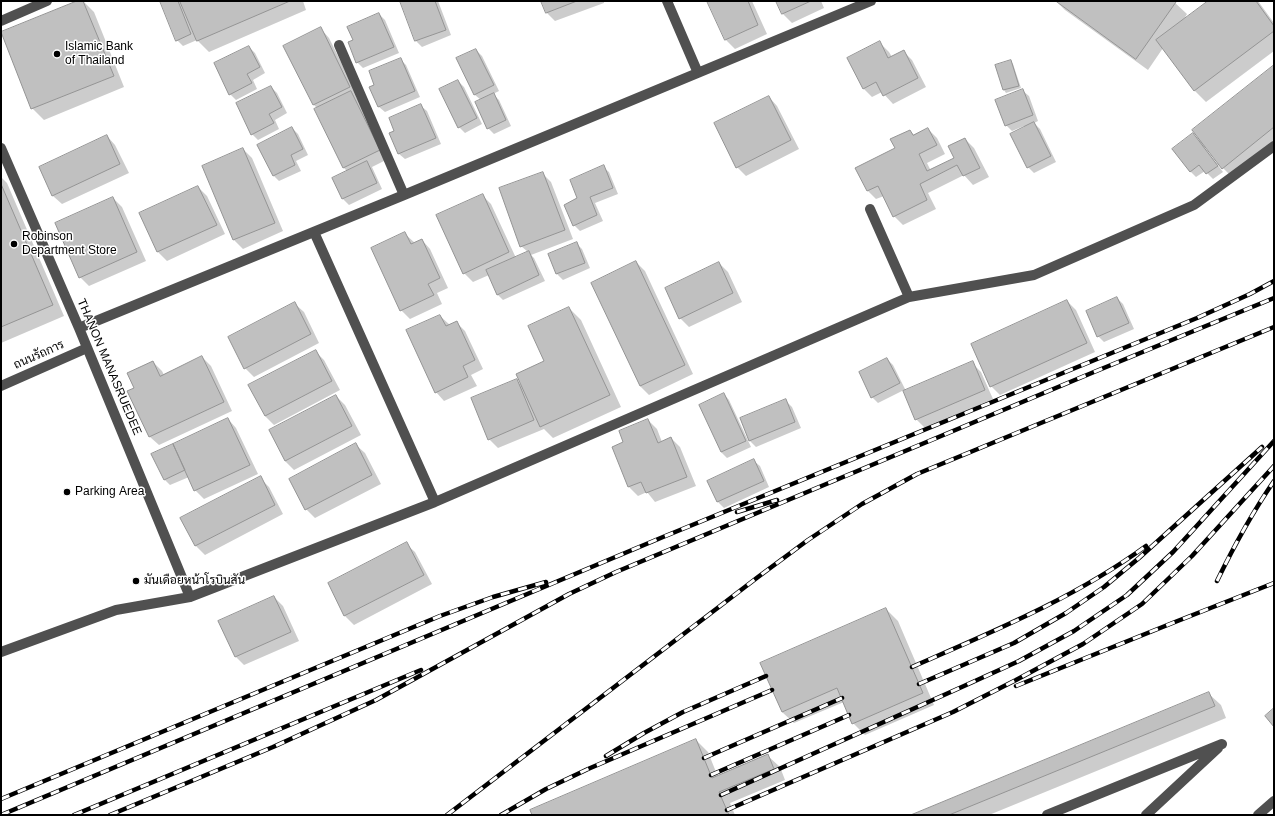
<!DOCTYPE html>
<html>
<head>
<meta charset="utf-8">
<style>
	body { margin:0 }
	#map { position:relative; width:1275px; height:816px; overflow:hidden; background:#fff; font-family:Helvetica,sans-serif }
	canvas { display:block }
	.frame { position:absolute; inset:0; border:2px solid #000; pointer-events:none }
</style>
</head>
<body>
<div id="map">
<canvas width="1275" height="816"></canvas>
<div class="frame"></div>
</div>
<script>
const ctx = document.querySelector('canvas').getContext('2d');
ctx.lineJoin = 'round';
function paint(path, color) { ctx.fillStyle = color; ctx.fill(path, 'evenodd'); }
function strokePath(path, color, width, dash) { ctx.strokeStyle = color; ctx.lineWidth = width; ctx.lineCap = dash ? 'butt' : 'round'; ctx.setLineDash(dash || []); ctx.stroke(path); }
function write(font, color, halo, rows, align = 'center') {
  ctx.font = font + ' Helvetica,Sarabun,sans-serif'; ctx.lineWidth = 3; ctx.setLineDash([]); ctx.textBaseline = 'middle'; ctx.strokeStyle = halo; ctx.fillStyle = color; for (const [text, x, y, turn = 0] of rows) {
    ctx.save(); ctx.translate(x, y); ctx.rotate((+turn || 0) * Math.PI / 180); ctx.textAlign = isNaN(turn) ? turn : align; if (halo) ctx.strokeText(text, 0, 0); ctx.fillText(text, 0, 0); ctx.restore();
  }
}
paint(new Path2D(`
	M80,1H83L94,12L124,87L44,120L32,108Z
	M161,1H303L306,10L209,52L197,40L183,46L177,40Z
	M401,1H438L451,35L422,47L416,41Z
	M542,1H604V3L555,21L546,12Z
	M708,1H752L767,34L735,49L726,40Z
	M777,1H821L824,8L792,23L783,14Z
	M1056,1H1173L1187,14L1183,21L1210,1H1258L1274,23V51L1206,102L1194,90L1163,48L1148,70L1065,10Z
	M379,14L385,20L399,53L363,68L357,62Z
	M321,29L329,38L358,96L356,97L360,101L388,159L372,167L382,189L349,205L343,199L333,179L348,172L344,168L318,109L314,105L285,46Z
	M880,43L889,52L892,57L903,51L912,60L926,87L893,104L882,92L872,97L863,88Z
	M249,47L255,53L265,73L253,80L257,89L236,100L230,94Z
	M476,50L482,56L499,91L493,94L499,100L511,126L494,134L488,128L481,100L475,95L458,59Z
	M400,59L406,65L420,97L385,112L379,107L375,85Z
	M1011,61L1013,64L1021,88L1006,93L1004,90L996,65Z
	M1274,66V143L1232,177L1223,168L1207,147L1205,148L1223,172L1213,179L1205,171L1196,177L1190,171L1193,134L1199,140Z
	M458,81L464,87L482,124L465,133L459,127Z
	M271,87L277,93L287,113L275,120L279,129L258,140L252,134Z
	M1023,91L1029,96L1038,121L1034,123L1040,129L1056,162L1034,173L1028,167L1024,126L1012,131L1006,125Z
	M769,97L777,106L799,149L746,176L737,167Z
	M421,106L427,111L441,144L405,159L399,154L390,134L396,132Z
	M292,128L298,134L308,155L296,161L301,171L279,181L274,176Z
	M928,129L937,138L945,154L927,163L931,171L955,158L965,139L974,148L989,177L973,185L964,175L928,193L936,209L903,225L894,216L884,196L876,199L867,190L896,148L910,131L915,136Z
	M107,136L115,145L129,173L62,204L53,196L40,168Z
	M243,149L252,158L283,231L243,249L234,240L203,166Z
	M603,167L609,172L618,194L595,203L603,221L580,231L574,225L579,199Z
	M542,173L551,182L573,239L531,255L534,258L545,281L503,300L497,294L489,275L473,282L464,273L482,195L491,204L516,258L528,252L521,246Z
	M1,177L7,183L64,316L1,343Z
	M198,187L207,196L225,234L167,261L158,252L140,214Z
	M113,198L122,207L146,261L89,286L80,277Z
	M405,234L415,243L422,240L430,249L448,288L437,293L442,304L410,319L401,310Z
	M576,243L582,249L590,268L563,280L557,274L549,254Z
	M636,262L645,271L693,374L649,395L640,386Z
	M719,263L728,272L742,302L689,327L680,318Z
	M1117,298L1123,304L1134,329L1104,342L1098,336Z
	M1067,301L1076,310L1095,352L1000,395L991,386Z
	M295,304L304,312L319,343L254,377L245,368Z
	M569,308L581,320L621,407L553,438L544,429L498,448L489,439L516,380L523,387L545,361Z
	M440,316L450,325L456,322L465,331L483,369L471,375L477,386L444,401L436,392Z
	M315,351L324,360L340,390L274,425L265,416L250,386Z
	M202,357L211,366L232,411L159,445L150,437L129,391L135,388L153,362L162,371L164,375Z
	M887,359L893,365L906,391L972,363L981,372L993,399L925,428L916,419L904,390L878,403L872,397Z
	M724,394L729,400L751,447L727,458L721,452Z
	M336,396L345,405L361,435L294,470L285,461Z
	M786,401L792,407L801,428L756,447L749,440Z
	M228,419L236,428L258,474L204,499L195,490L189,477L170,485L164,479Z
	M648,420L657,429L662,442L671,438L680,447L696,486L655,502L647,492L638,496L629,487L613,448L624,443Z
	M356,445L365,453L381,484L315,518L306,509Z
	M754,461L760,466L769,487L724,508L718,502L709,482Z
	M260,478L269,487L283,514L205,555L196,546L182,518Z
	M406,544L415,552L432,584L354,625L345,616L329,584Z
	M274,597L283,606L299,641L244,665L236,657Z
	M886,609L898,621L934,705L865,735L853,723L844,702L794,723L782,712Z
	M1209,694L1221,705L1226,718L989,815H914Z
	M696,740L708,752L718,777L768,756L780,767L785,780L730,803L735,815H533Z`), '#0003');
const building = new Path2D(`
	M77,1H83L114,76L31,109L1,32Z
	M160,1H178L191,34L176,41Z
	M180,1H290L197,41Z
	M400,1H435L446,30L415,41Z
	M541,1H577L546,13Z
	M707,1H748L758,25L725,40Z
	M776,1H811L782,14Z
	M1056,1H1175L1176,2L1136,59Z
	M1208,1H1256L1274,26V31L1194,91L1156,40Z
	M379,13L394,47L356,63L348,42L353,40L347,27Z
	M321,27L350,87L313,105L283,46Z
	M880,41L888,58L904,50L918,78L883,96L876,82L863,89L847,58Z
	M249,46L260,67L247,74L252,83L229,95L214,63Z
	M476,49L494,85L474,95L456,58Z
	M401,58L415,91L378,107L369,87L374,85L369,71Z
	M1011,60L1019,86L1003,90L995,65Z
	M1274,65V127L1222,169L1192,130Z
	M458,80L477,118L458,128L439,89Z
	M271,86L282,107L269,114L274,123L251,135L236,103Z
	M1023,89L1033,115L1005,126L995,100Z
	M351,91L380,150L343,168L314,109Z
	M494,93L506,120L487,129L475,102Z
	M769,96L791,140L736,168L714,123Z
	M421,104L436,138L398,154L389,133L394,131L389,118Z
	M1034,122L1051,156L1027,168L1010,134Z
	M292,127L303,149L291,155L295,165L273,176L257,145Z
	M928,128L937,145L919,154L927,171L954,158L948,146L965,138L980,168L963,176L957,165L920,184L927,200L893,217L878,186L867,191L855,168L895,148L890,139L910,130L913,135Z
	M1193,133L1218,166L1206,174L1199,165L1190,172L1172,149Z
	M107,135L120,164L52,196L39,167Z
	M243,148L275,223L233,240L202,166Z
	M367,161L377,183L342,199L332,178Z
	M604,165L613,188L590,197L597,215L573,226L564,205L577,198L570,180Z
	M543,172L565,230L520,247L499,188Z
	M1,184L53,305L1,327Z
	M198,186L217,225L157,252L139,213Z
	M483,194L509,252L463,274L436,215Z
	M113,197L137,252L79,278L55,223Z
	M405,232L411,244L422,239L440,278L428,284L434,295L400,311L371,248Z
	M577,242L585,263L556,274L548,254Z
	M529,251L539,275L497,295L486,270Z
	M636,261L685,365L640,386L591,283Z
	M719,262L733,293L679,319L665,288Z
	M1117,297L1129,323L1097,337L1086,311Z
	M1067,300L1087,343L990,387L971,344Z
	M295,302L311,334L244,369L228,337Z
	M569,307L610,395L540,427L516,374L544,361L528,326Z
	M440,315L446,326L457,321L475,360L463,366L468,377L435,393L406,330Z
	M316,350L332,381L265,416L248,385Z
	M202,356L224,402L149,437L127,391L134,388L127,373L153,361L160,376Z
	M887,358L900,383L871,398L859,372Z
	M973,361L985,390L915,420L903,391Z
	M517,379L534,420L488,440L471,398Z
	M724,393L746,441L721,452L699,405Z
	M336,395L352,426L285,461L269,430Z
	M786,399L795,422L749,441L740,418Z
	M228,418L250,465L194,491L173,444Z
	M648,419L658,443L671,437L687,477L646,493L641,482L628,487L612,447L623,442L619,431Z
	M356,443L372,475L305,510L289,479Z
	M173,444L185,470L164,480L151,454Z
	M754,459L764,481L717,502L707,481Z
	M261,476L275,505L195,546L180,518Z
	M407,542L424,575L344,616L328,583Z
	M274,596L291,632L235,657L218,621Z
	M886,608L923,693L852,724L837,688L782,712L760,663Z
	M1209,692L1215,706L949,815H911Z
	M1274,708V727L1265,716Z
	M696,739L712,778L768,754L774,769L719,792L729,815H532L530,810Z`);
paint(building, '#c0c0c0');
strokePath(building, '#949494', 1);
strokePath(new Path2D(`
	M667,1L698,73
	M1,21L47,1
	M339,45L404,195
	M1,148L79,328L190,597
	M870,209L909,297
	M314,232L435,502
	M79,328L404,195L871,1
	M1,386L87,348
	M1,652L116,610L190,597L435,502L909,297L1034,275L1194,205L1274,146
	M1047,815L1222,744
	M1146,815L1218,748
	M1258,815L1274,801`), '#505050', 10);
const rail = new Path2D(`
	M737,512L777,500
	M1217,581C1234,546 1252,513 1274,481
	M912,667C992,632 1075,598 1146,546
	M919,684L1014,643L1066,613L1104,587L1139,558L1262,447
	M1016,686L1175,622L1274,583
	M606,756L644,733L683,712L766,676
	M704,758L842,698
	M711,775L849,715
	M721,795L964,686L1019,661L1074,631L1127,595L1173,552L1274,441
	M1,799L440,616L493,597L546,582
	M727,810L953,712L1016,680L1083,644L1142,604L1192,556L1274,466
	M1,815L663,537L1197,318L1250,294L1274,281
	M74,815L421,670
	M110,815L273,747L376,700L569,594L616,572L1094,372L1274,298
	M447,815L758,577L808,540L862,504L917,474L1274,327
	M501,815L546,789L588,769L772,690`);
strokePath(rail, '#000', 4.5);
strokePath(rail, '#fff', 3, [9]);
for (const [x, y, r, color] of [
	[57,54,4,"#000"],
	[14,244,4,"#000"],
	[67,492,4,"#000"],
	[136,581,4,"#000"]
]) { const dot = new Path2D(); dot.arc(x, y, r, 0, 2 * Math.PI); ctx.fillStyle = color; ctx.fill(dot); strokePath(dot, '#fff', 1.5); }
write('12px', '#000', '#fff', [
	["Islamic Bank",65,47],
	["of Thailand",65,61],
	["Robinson",22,237],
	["Department Store",22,251],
	["Parking Area",75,492],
	["มันเดือยหน้าโรบินสัน",144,581]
], 'left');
write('12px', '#000', '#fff', [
	["ถนนรัถการ",39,355,-24],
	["THANON MANASRUEDEE",109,367,67]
]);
</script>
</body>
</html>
